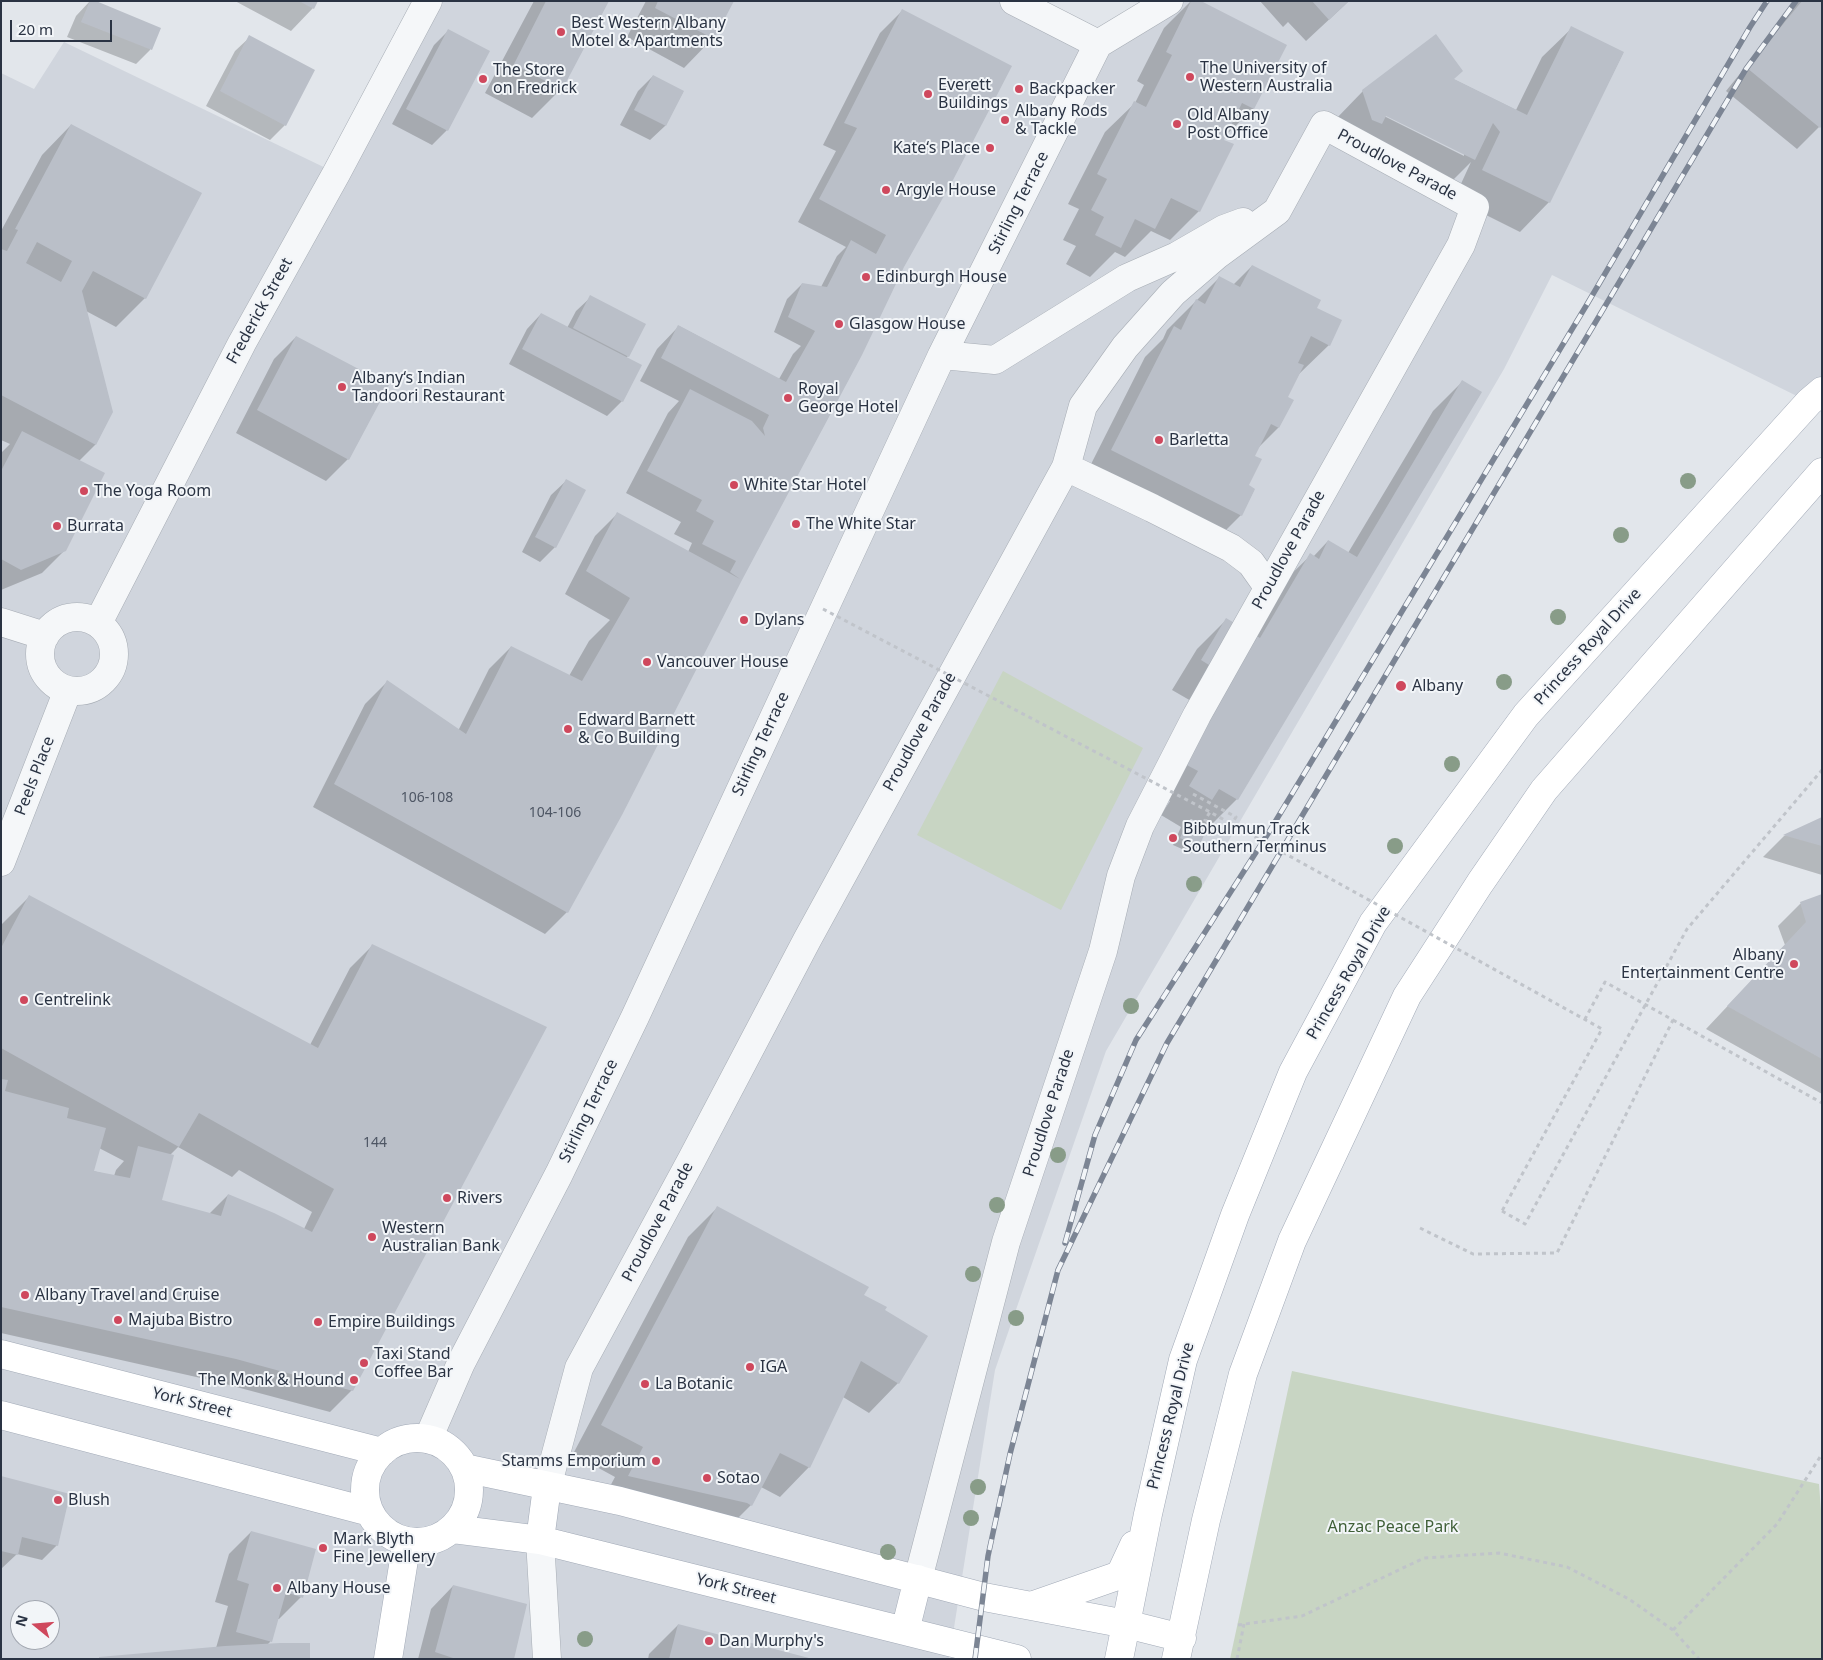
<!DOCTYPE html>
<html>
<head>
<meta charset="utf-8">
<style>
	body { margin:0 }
	#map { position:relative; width:1823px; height:1660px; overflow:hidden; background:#e2e6eb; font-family:"Noto Sans",sans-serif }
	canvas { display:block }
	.frame { position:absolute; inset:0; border:2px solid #2a3343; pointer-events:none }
	.north { position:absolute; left:10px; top:1600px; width:50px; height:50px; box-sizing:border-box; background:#f2f5f8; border:1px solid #a2a7b0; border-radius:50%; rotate:287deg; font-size:14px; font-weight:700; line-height:20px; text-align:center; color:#2a3343 }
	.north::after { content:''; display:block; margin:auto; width:18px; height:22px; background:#cf485d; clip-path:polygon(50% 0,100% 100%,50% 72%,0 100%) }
	.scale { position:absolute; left:10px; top:20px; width:102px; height:22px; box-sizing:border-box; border:2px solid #2a3343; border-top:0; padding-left:6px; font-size:15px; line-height:18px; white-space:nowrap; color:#2a3343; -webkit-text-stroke:4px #f2f5f8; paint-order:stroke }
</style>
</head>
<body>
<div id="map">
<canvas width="1823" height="1660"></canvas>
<div class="frame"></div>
<div class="north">N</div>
<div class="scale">20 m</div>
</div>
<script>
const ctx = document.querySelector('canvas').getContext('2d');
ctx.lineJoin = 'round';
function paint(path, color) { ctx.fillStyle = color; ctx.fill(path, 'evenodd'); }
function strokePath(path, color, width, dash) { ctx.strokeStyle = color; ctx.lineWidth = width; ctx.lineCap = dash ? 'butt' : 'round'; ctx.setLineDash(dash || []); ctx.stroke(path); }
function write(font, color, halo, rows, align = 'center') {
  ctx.font = font + ' "Noto Sans",sans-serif'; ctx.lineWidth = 4; ctx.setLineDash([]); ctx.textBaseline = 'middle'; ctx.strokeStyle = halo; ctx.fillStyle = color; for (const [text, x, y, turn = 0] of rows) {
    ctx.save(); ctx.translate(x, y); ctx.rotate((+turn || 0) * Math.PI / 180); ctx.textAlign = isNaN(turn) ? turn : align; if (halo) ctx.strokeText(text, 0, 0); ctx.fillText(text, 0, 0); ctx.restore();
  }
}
paint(new Path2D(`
	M428,1H1014L1098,44L1144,1H1822V391L1809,402L1552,275L1504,369L1106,1051L995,1370L949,1659H1V73L34,89L64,42L336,173ZM20,1610H50V1640H20Z`), '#d0d5dd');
paint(new Path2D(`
	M1003,671L1143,748L1061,910L917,835Z
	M1292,1371L1819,1484L1822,1524V1659H1230Z`), '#c8d5c3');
paint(new Path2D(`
	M90,1L159,28L150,50L136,64L67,37L76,16Z
	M235,1H317L313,8L291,31Z
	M534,1H608L561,89L532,118L485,93Z
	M646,1H733L713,38L684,68L627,37Z
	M1191,1L1285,45L1253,109L1224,137L1199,211L1170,240L1151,231L1125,257L1115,252L1090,277L1066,264L1076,246L1063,240L1079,209L1068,204L1105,132L1135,103L1144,85L1137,81L1164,28Z
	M1260,1H1349L1306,41L1288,22L1283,27Z
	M1799,1H1822L1819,127L1797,149L1726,91Z
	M902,11V268L567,912L545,934L313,807L365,704L387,682L458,731L489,669L511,647L569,676L589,641L610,620L565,594L595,536L617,514L688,552L692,543L674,534L681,522L626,493L668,413L679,401L640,381L657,349L679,326L779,379L793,354L801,346L774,332L787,299L802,284L821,287L837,256L846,247L798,222L836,151L823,145L880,33Z
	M1572,28L1623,53L1549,202L1520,232L1454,199L1471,162L1445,188L1334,121L1363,91L1453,79L1516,110L1542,57ZM1381,112L1464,153V156L1380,114Z
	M449,30L447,130L432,145L392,124L434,45Z
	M250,37L285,125L270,140L206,106L235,51Z
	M653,76L683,92L665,126L650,140L620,125L638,91Z
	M71,125L145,298L116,327L86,311L112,412L95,445L79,461L65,550L42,573L1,590V453L10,444L1,440V231L42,155Z
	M1252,266L1316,309L1329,345L1299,374L1286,398L1292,401L1278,428L1258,448L1254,456L1247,486L1254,490L1241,515L1211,545L1083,480L1145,357L1163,339L1167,330L1219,278L1233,285Z
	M591,297L628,356L626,358L622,401L607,416L509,364L527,329L541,314L567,328L576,311Z
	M296,337L348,459L326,481L236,433L274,359Z
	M1462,382L1237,799L1208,828H1206L1198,846L1191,853L1173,845L1181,827L1161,815L1170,801L1155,792L1205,709L1172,690L1197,649L1226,620L1251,635L1281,584L1311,555L1313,557L1328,541L1348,553L1433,411ZM1191,819L1206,827L1205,829L1188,822Z
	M566,481L555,547L540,562L522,552L551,495Z
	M1822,818V875L1763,857L1784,836Z
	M1822,895V1094L1706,1029L1785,945L1778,926L1800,904Z
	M29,897L310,1045L350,968L372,946L352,1390L330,1412L214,1381L1,1333V925ZM178,1147L232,1177L239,1170L312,1212L304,1229L228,1195L209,1214L160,1201L169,1156ZM99,1148L124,1161L116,1170L114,1176L93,1171Z
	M717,1208L863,1296L884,1311L898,1383L869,1413L843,1397L809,1467L780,1497L761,1487L751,1505L722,1534L600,1505L615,1477L573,1454L688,1237Z
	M1,1477L57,1545L42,1560L17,1554L1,1569Z
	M251,1532L301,1597L279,1619H277L270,1642L266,1646L309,1659H98L216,1648L228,1606L215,1602L229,1554Z
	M453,1586L512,1659H418L431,1609Z
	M678,1625L807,1659H648L649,1654Z`), '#0003');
paint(new Path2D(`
	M90,1H96L161,28L152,50L81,22Z
	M299,1H318L314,9Z
	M546,1H609L562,90L514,64Z
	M658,1H734L714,39L655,8Z
	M1191,1H1201L1287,45L1254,109L1242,103L1224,140L1234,144L1200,212L1171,198L1155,229L1135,219L1121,248L1095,235L1104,217L1091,210L1107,179L1097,174L1134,101L1146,107L1172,55L1166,52Z
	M1312,1H1349L1329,20Z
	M1802,1H1822V126L1820,128L1747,68Z
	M902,9L1012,66L953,180L904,267L862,355L742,580L622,815L568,913L334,784L387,680L466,734L511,646L582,681L630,598L586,571L617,512L740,579L730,572L736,561L702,544L714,521L696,511L702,500L647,471L690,389L752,421L765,436L763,428L769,415L661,358L678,325L786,382L815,331L788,317L802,283L827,287L851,240L876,254L886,235L819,199L857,128L844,123Z
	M1571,26L1624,52L1550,203L1482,170L1500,132L1493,123L1475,160L1386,116L1382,124L1372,120L1362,90L1436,34L1463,71L1454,79L1527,115Z
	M448,29L490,51L448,131L406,109Z
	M249,35L315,70L286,126L220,91Z
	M653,75L684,91L666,126L634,110Z
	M71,124L202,193L146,299L93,271L82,291L113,412L96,445L1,395V249L7,251L18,230L15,229ZM37,242L72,261L61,282L26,263Z
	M1252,265L1321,300L1317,308L1342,320L1330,346L1311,336L1298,363L1304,365L1288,397L1294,400L1279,428L1271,424L1255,456L1262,459L1249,485L1255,489L1242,516L1111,450L1174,326L1181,330L1196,299L1205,304L1219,276L1240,287Z
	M590,295L646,324L629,357L573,328Z
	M541,313L642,365L623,402L522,349Z
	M296,336L389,385L349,460L257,410Z
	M1462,380L1482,392L1238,800L1219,789L1212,800L1189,786L1198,771L1183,763L1233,680L1201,660L1226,618L1260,638L1310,553L1319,559L1328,540L1357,557Z
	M22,431L105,473L66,551L21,570L1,559V471Z
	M566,479L586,490L556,548L535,537Z
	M1822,817V846L1783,835Z
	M1188,820L1207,828L1199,847L1180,838Z
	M1822,894V1059L1727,1006L1806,922L1800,902Z
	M29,895L318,1048L372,944L547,1027L353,1391L236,1359L1,1307V1079L8,1080L5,1091L69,1108L67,1118L106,1128L94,1171L130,1178L138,1146L174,1155L162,1200L221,1216L228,1194L274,1213L312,1232L334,1189L199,1113L179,1147L1,1048V948Z
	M717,1206L869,1287L864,1295L887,1307L885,1310L928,1336L899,1384L861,1361L810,1468L780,1453L752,1506L747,1503L628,1476L643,1447L601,1425Z
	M1,1476L70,1494L58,1546L22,1537L18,1555L1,1551Z
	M251,1531L316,1549L303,1598L286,1592L272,1642L236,1632L249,1584L237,1580Z
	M453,1585L527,1604L514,1659H456L435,1652Z
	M678,1624L809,1658V1659H669Z
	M280,1643H310V1659H99V1657L225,1646Z`), '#babfc8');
const minor = new Path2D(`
	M1014,1L1098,44
	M942,355L995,360L1127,278L1177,256L1224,229L1243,222
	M1066,467L1152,508L1231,548L1251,563L1268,587
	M40 654a37 37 0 1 1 74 0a37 37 0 1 1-74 0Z
	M1,622L45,636
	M98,623L242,343L336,174L428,1
	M1,862L68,690
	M428,1439L461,1363L559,1174L635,1017L942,355L1098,44L1169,1
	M547,1487L579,1368L692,1159L807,940L1066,467L1083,406L1125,347L1173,293L1217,255L1277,211L1324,125L1475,207L1461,245L1197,715L1140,826L1121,876L1103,951L1006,1242L918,1579
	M540,1540L547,1659`);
const major = new Path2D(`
	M1,1354L382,1452
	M1,1415L370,1512
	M365 1490a52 52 0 1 1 104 0a52 52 0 1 1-104 0Z
	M464,1468L620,1501L984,1597L1126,1624L1182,1638
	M453,1529L540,1540L1017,1659
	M540,1540L547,1487
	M1034,1605L1120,1575L1134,1545
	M905,1631L918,1579
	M388,1659L407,1541
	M1119,1659L1148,1514L1183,1360L1235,1215L1293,1072L1373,923L1526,715L1809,402L1822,391
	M1176,1659L1206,1520L1243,1374L1292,1241L1407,996L1480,883L1544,790L1822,472`);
strokePath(minor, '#a7adb5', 29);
strokePath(major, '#a2aab7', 29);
strokePath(new Path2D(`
	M1193,794L1236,817L1227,832L1205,820L1210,812
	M1673,1020L1822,1103
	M1502,1211L1525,1224L1687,929L1822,770
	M1420,1228L1473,1254L1557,1253L1673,1020L1605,982L1585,1019
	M1238,1625L1302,1616L1424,1558L1499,1553L1567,1567L1629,1599L1673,1630L1699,1659
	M1673,1630L1777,1524L1822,1454
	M1237,1659L1244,1624`), '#c0c4ca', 3, [4, 4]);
strokePath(minor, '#f5f7f9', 28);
strokePath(major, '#fff', 28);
const rail = new Path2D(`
	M1065,1243L1095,1135L1136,1040L1269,832L1586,306L1750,27L1767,1
	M975,1659L988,1556L1010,1454L1058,1270L1167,1043L1746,69L1796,1`);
strokePath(rail, '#7c8594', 5.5);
strokePath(rail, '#f2f5f8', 4, [11]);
strokePath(new Path2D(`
	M823,609L1210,812L1602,1029L1502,1211`), '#c0c4ca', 3, [4, 4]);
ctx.fillStyle = '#889c88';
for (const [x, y] of [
	[1688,481],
	[1621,535],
	[1558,617],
	[1504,682],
	[1452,764],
	[1395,846],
	[1194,884],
	[1131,1006],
	[1058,1155],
	[997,1205],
	[973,1274],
	[1016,1318],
	[978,1487],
	[971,1518],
	[888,1552],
	[585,1639]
]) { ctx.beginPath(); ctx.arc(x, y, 8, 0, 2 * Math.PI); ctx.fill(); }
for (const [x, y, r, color] of [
	[561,32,5,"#cf485d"],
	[1190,77,5,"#cf485d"],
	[483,79,5,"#cf485d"],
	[1019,89,5,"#cf485d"],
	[928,94,5,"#cf485d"],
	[1005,120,5,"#cf485d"],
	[1177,124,5,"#cf485d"],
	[990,148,5,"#cf485d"],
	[886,190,5,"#cf485d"],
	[866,277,5,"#cf485d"],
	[839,324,5,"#cf485d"],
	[342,387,5,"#cf485d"],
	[788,398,5,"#cf485d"],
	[1159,440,5,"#cf485d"],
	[734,485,5,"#cf485d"],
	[84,491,5,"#cf485d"],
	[796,524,5,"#cf485d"],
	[57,526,5,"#cf485d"],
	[744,620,5,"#cf485d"],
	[647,662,5,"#cf485d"],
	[1401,686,6,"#cf485d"],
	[568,729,5,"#cf485d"],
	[1173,838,5,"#cf485d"],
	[1794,964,5,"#cf485d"],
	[24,1000,5,"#cf485d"],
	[447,1198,5,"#cf485d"],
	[372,1237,5,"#cf485d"],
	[25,1295,5,"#cf485d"],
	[118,1320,5,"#cf485d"],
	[318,1322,5,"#cf485d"],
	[364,1363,5,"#cf485d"],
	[750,1367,5,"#cf485d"],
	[354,1380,5,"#cf485d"],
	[645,1384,5,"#cf485d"],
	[656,1461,5,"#cf485d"],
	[707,1478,5,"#cf485d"],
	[58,1500,5,"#cf485d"],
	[323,1548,5,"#cf485d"],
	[277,1588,5,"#cf485d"],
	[709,1641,5,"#cf485d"]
]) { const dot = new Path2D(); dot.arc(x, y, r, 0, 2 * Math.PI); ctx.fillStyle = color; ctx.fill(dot); strokePath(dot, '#f2f5f8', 2); }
write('14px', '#4e5664', null, [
	["106-108",427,798],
	["104-106",555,813],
	["144",375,1143]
]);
write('16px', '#2a3343', '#f2f5f8', [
	["Best Western Albany",571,23],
	["Motel & Apartments",571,41],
	["The University of",1200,68],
	["Western Australia",1200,86],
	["The Store",493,70],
	["on Fredrick",493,88],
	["Everett",938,85],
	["Buildings",938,103],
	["Backpacker",1029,89],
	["Albany Rods",1015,111],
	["& Tackle",1015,129],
	["Old Albany",1187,115],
	["Post Office",1187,133],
	["Kate‘s Place",980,148,"right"],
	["Argyle House",896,190],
	["Edinburgh House",876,277],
	["Glasgow House",849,324],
	["Albany‘s Indian",352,378],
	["Tandoori Restaurant",352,396],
	["Royal",798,389],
	["George Hotel",798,407],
	["Barletta",1169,440],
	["White Star Hotel",744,485],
	["The Yoga Room",94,491],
	["The White Star",806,524],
	["Burrata",67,526],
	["Dylans",754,620],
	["Vancouver House",657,662],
	["Albany",1412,686],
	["Edward Barnett",578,720],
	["& Co Building",578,738],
	["Bibbulmun Track",1183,829],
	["Southern Terminus",1183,847],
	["Albany",1784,955,"right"],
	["Entertainment Centre",1784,973,"right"],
	["Centrelink",34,1000],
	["Rivers",457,1198],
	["Western",382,1228],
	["Australian Bank",382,1246],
	["Albany Travel and Cruise",35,1295],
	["Majuba Bistro",128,1320],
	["Empire Buildings",328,1322],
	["Taxi Stand",374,1354],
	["Coffee Bar",374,1372],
	["IGA",760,1367],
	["The Monk & Hound",344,1380,"right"],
	["La Botanic",655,1384],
	["Stamms Emporium",646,1461,"right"],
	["Sotao",717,1478],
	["Blush",68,1500],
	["Mark Blyth",333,1539],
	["Fine Jewellery",333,1557],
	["Albany House",287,1588],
	["Dan Murphy's",719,1641]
], 'left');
write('16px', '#2a3343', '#f2f5f8', [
	["Proudlove Parade",1397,165,28],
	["Stirling Terrace",1019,203,-63],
	["Frederick Street",260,311,-61],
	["Proudlove Parade",1289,550,-61],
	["Princess Royal Drive",1588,647,-48],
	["Proudlove Parade",920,732,-61],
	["Stirling Terrace",761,744,-65],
	["Peels Place",35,776,-69],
	["Princess Royal Drive",1349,973,-60],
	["Stirling Terrace",589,1111,-64],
	["Proudlove Parade",1049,1113,-72],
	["Proudlove Parade",658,1222,-62],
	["York Street",192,1403,14],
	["Princess Royal Drive",1171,1416,-76],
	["York Street",736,1589,14]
]);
write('16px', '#3f5f37', '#f2f5f8', [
	["Anzac Peace Park",1393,1527]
]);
</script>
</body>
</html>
